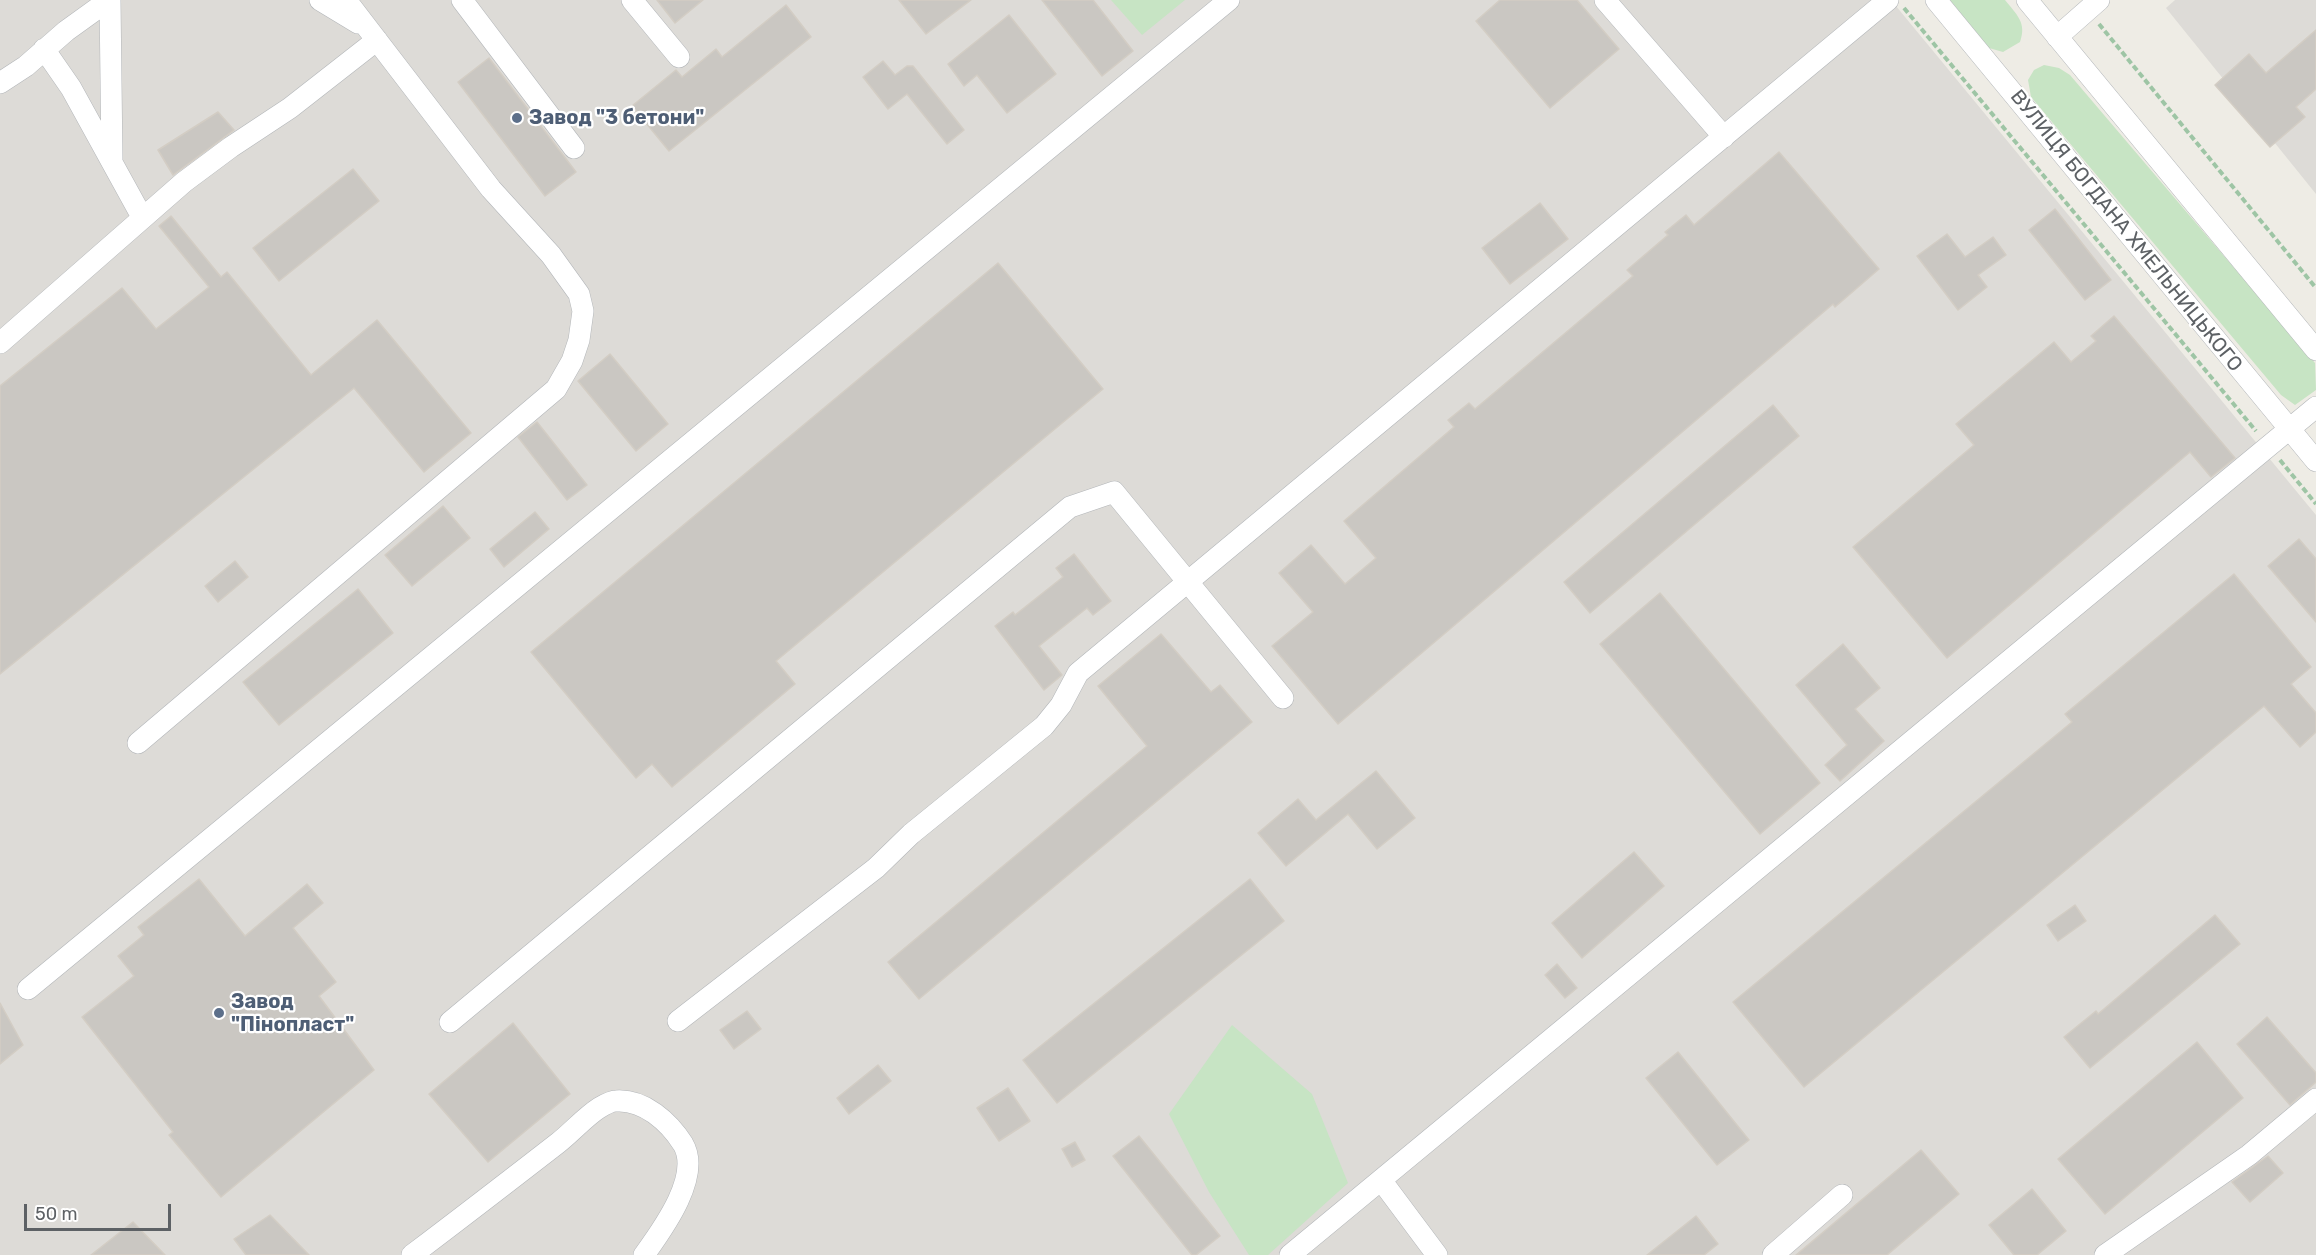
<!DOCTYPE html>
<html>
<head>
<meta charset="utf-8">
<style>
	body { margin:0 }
	#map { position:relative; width:2316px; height:1255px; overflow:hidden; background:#eeece5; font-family:Rubik,sans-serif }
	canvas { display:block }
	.scale { position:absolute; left:24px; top:1204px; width:147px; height:27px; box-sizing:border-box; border:3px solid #5d6165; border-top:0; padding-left:8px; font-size:18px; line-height:21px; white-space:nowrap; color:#5d6165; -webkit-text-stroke:4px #fff; paint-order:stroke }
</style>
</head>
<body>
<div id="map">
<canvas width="2316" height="1255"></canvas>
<div class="scale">50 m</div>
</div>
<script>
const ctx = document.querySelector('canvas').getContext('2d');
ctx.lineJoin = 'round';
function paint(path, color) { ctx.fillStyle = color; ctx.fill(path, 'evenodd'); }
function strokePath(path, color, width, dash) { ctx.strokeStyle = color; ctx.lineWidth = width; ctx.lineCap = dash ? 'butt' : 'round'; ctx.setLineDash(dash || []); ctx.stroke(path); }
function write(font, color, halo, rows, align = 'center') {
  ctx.font = font + ' Rubik,sans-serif'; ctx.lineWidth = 4.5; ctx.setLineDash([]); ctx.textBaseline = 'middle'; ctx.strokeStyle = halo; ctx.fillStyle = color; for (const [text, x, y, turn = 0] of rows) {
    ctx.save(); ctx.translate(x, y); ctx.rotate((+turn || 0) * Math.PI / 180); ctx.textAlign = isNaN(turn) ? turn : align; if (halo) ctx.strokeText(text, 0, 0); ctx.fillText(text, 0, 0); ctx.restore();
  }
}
paint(new Path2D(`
	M0,0H1891L2316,515V1255H0Z
	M2175,0H2316V194L2166,8Z`), '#dddbd7');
paint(new Path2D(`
	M1111,0H1185L1142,35Z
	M1950,0H2005C2017,15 2027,23 2020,42L2003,52L1989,48Z
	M2044,65L2059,68L2070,75L2315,363L2316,390L2295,405L2281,395L2031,97L2028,80L2034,70Z
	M1232,1025L1312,1094L1348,1183L1268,1255H1249L1209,1192L1169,1114Z`), '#c7e4c4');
const building = new Path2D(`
	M657,0H703L675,23Z
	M899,0H971L926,34Z
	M1042,0H1093L1133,51L1102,76Z
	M1500,0H1577L1619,49L1550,108L1476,21Z
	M786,5L811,37L669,151L632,106L676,70L682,77L716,49L722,57Z
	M1009,15L1056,74L1007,113L977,75L964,86L948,64Z
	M2316,30V89L2296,107L2305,117L2270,147L2215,85L2249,54L2266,73Z
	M489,58L576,172L545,196L458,82Z
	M883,61L895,75L907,66H913L964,130L947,144L907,94L888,109L863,77Z
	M218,112L234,130L173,175L158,150Z
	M1779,152L1879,269L1835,307L1833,304L1338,724L1272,646L1313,612L1279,573L1311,545L1345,584L1376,558L1344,521L1454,427L1448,420L1469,403L1475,409L1633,276L1627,270L1668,235L1665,232L1686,215L1694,225Z
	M353,169L379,201L279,281L253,248Z
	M1540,203L1568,239L1510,284L1482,248Z
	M2055,209L2111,280L2085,300L2029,230Z
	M171,216L221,277L227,272L311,375L377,320L471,433L424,472L354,388L0,674V386L122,288L156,329L209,287L159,226Z
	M1947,234L1965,257L1993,237L2006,255L1978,275L1987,287L1958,310L1917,256Z
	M998,263L1103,389L776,661L795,684L672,787L652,764L636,778L531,652Z
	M2114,316L2235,458L2211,477L2190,452L1947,658L1853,547L1974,445L1956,424L2054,342L2071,362L2096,341L2091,336Z
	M610,354L668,424L636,451L578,381Z
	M1773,405L1799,436L1590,613L1564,582Z
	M537,422L587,485L567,500L518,437Z
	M443,506L470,538L412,586L385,555Z
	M535,512L549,529L504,567L490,549Z
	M2299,539L2316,559V622L2268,566Z
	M1074,554L1111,601L1093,615L1087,608L1039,646L1062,675L1044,690L995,626L1013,612L1015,615L1063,577L1056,568Z
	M235,561L248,577L218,602L205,586Z
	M2234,574L2311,667L2291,684L2316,713V732L2300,747L2264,706L1804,1087L1733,1002L2072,722L2065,714Z
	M358,589L393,633L279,725L243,682Z
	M1660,593L1820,783L1760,834L1600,644Z
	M1161,634L1211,692L1220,685L1252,722L919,999L888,962L1147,746L1098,686Z
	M1843,644L1880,688L1855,709L1884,741L1840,781L1825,765L1847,745L1796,685Z
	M1376,771L1415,818L1377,849L1348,814L1286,866L1258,833L1298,799L1316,820Z
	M1634,852L1664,886L1582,958L1552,923Z
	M199,879L245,936L307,884L323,903L293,928L336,982L319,996L374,1070L221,1197L169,1135L173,1132L82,1017L134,976L118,956L144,935L138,927Z
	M1250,879L1284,921L1057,1103L1023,1060Z
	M2075,905L2086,921L2058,941L2047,925Z
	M2215,915L2240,944L2090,1068L2064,1037L2096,1011L2098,1014Z
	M1557,964L1577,988L1565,998L1545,975Z
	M0,1003L23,1045L0,1064Z
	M747,1011L761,1029L734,1049L720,1030Z
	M2267,1017L2316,1073V1082L2290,1105L2237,1044Z
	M513,1023L570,1094L488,1162L429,1094Z
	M2197,1042L2243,1098L2105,1214L2058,1159Z
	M1678,1052L1749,1140L1717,1165L1646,1078Z
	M878,1065L891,1081L849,1114L837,1098Z
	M1008,1088L1030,1121L999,1141L977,1108Z
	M1139,1136L1220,1236L1196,1255H1192L1113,1156Z
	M1075,1142L1085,1160L1072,1167L1062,1149Z
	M1921,1150L1959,1194L1887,1255H1796Z
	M2268,1156L2283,1173L2250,1202L2232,1182Z
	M2032,1189L2066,1231L2037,1255H2014L1989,1225Z
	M270,1215L309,1255H246L234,1239Z
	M1696,1216L1718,1244L1704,1255H1647Z
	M133,1222L165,1255H91Z`);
paint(building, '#cac7c2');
strokePath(building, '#d3cdc4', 1.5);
const minor = new Path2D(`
	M110,0L112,160
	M320,0L358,23
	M462,0L574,148
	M632,0L679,57
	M1605,0L1724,137
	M1936,0L2316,461
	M2027,0L2316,350
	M2057,37L2099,0
	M44,49L71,88L142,217
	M0,83L26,66L66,31L109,0
	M0,343L184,182L231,147L290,108L377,40
	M138,743L556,389L572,361L579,340L583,311L579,294L551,255L491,189L346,0
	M28,989L1229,0
	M678,1021L876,868L911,834L1044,726L1061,705L1078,673L1888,0
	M450,1022L1070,507L1114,492L1283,698
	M1381,1180L1437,1255
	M412,1255C461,1218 509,1181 558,1143C572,1132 585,1117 599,1108C604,1105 612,1101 616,1101C644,1099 669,1122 683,1144C702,1176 662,1230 644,1255
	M1290,1255L2316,407
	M1773,1255L1842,1195
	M2105,1255L2249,1155L2316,1099`);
strokePath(minor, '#b3b6b9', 22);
strokePath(new Path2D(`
	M1904,8L2256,431
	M2099,24L2316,288
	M2280,460L2316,504`), '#9ec5a5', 4, [6, 3]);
strokePath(minor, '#fff', 21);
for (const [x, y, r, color] of [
	[517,118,6,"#5c6f8a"],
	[219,1013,6,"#5c6f8a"]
]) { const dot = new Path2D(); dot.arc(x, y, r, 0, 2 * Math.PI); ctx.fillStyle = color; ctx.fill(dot); strokePath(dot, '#fff', 2); }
write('bold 20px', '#4e5e75', '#fff', [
	["Завод \"3 бетони\"",529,118],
	["Завод",231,1002],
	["\"Пінопласт\"",231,1025]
], 'left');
write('20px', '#5d6165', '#fff', [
	["ВУЛИЦЯ БОГДАНА ХМЕЛЬНИЦЬКОГО",2126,231,51]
]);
</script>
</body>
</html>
